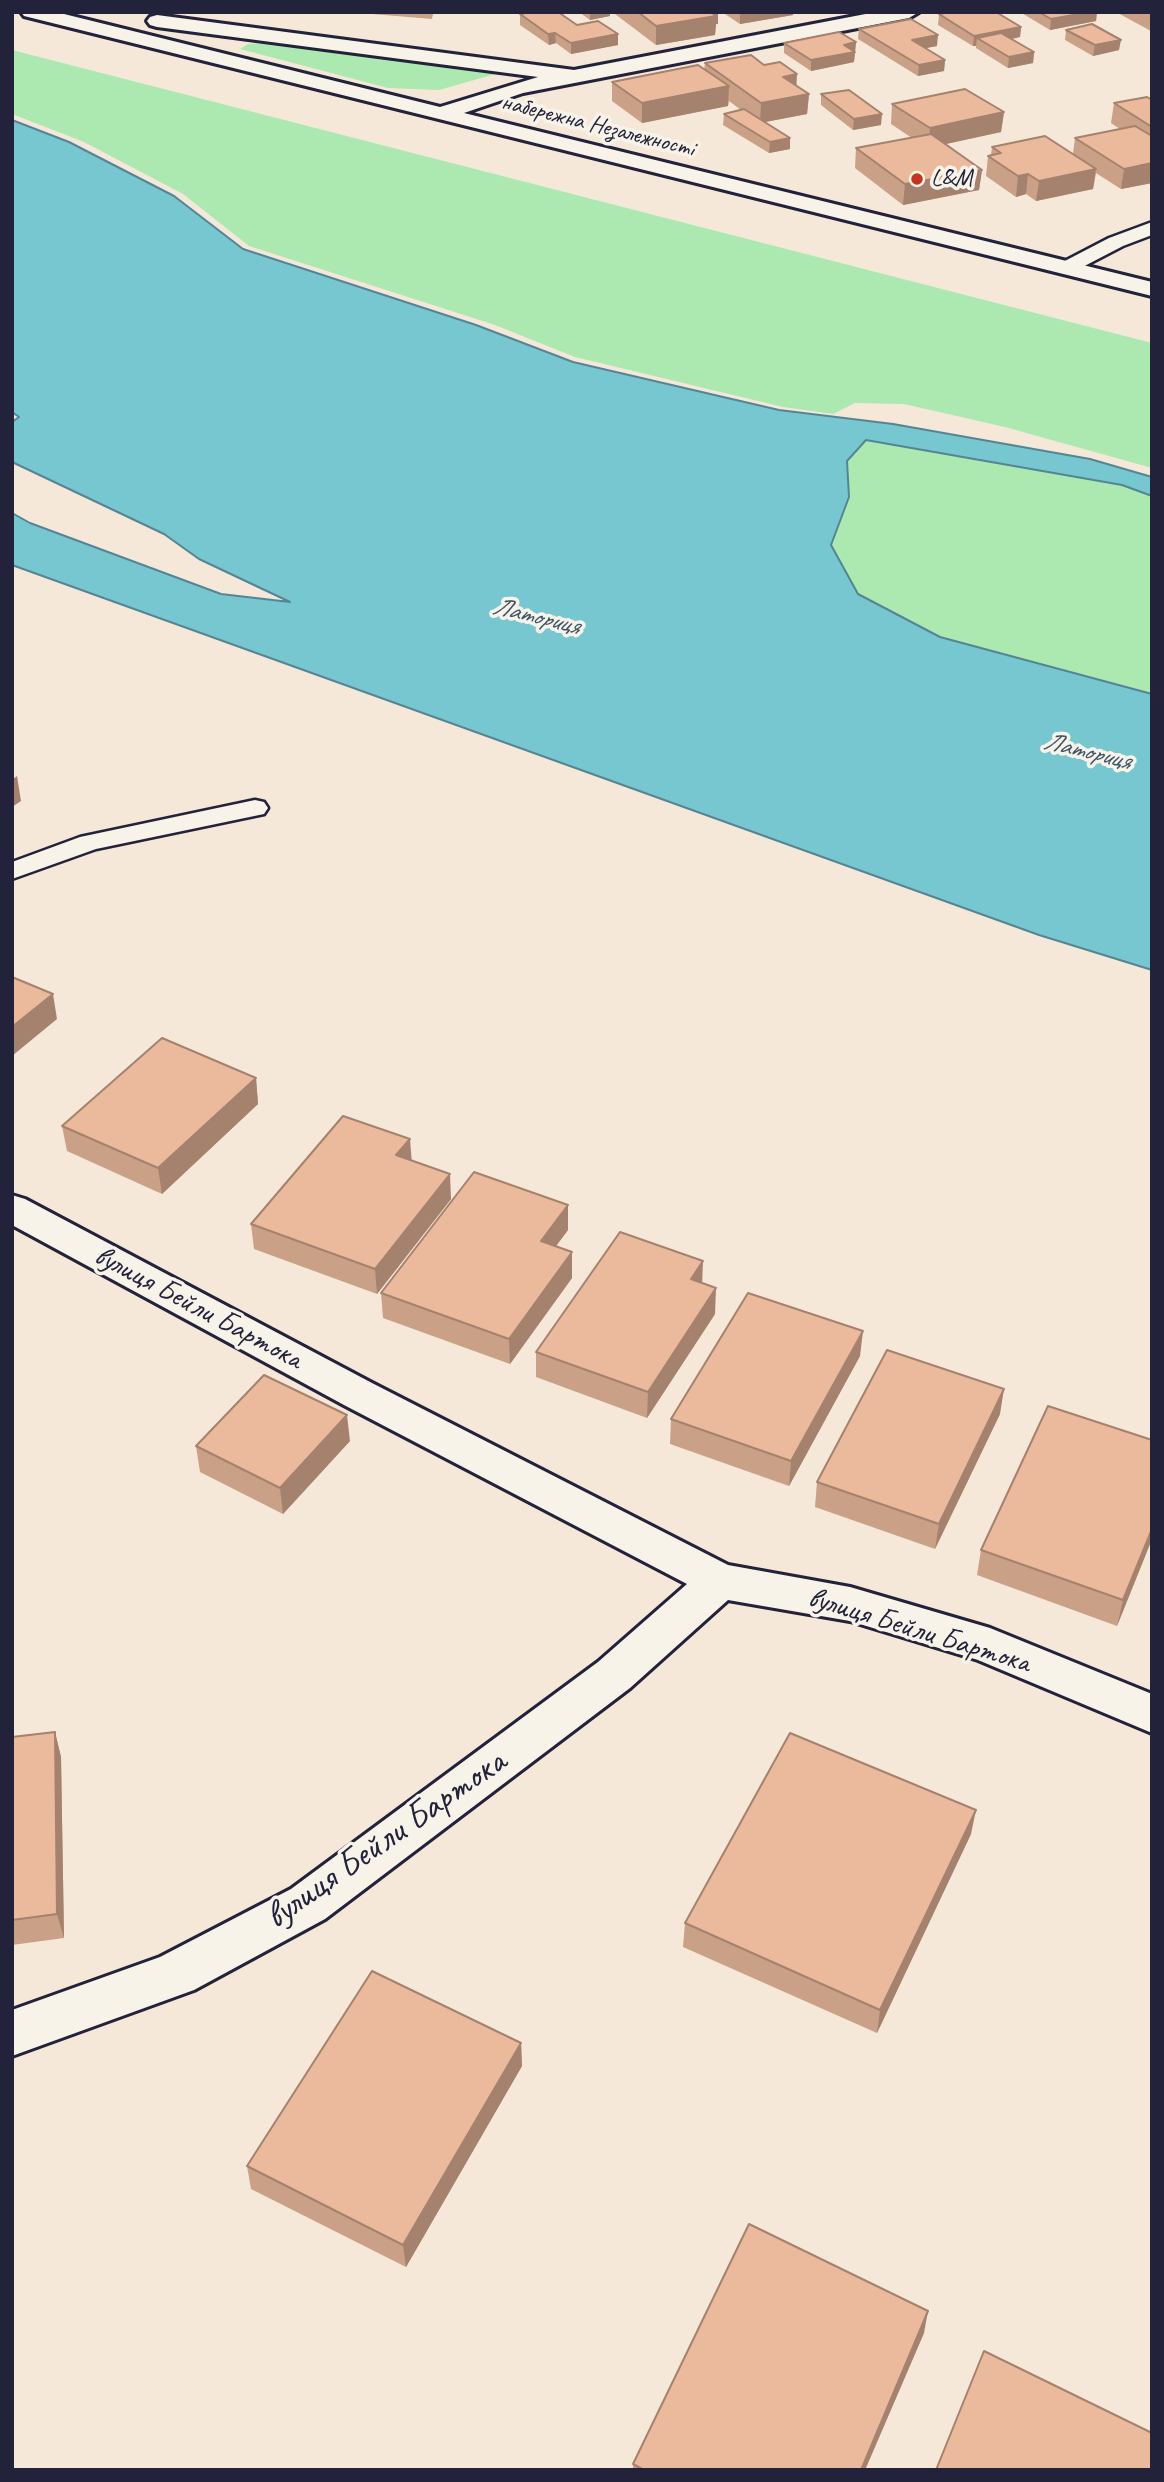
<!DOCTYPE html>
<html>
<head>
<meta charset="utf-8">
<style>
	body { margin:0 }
	#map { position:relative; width:1164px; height:2482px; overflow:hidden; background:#f5e8d9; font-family:Caveat,sans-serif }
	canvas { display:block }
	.frame { position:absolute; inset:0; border:14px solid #22223b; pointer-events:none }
</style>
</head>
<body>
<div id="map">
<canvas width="1164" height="2482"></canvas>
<div class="frame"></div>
</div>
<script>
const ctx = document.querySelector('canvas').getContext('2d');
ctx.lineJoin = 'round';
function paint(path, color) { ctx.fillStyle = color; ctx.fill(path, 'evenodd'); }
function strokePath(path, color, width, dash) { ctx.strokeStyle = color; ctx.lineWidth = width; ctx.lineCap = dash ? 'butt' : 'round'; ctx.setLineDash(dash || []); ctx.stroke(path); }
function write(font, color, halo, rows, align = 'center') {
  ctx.font = font + ' Caveat,sans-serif'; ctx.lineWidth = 7; ctx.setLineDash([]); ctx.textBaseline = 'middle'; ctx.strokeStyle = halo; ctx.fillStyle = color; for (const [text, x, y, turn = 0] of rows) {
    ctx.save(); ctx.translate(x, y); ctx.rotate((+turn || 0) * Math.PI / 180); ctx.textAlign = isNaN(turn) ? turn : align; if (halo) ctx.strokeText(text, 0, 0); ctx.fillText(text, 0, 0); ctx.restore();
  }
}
paint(new Path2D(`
	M263,43L499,73L439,90L388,88L240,49L248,44Z
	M12,50L1152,343V468L1005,427L904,404L855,403L833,414L783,407L575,357L495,325L249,246L183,194L84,142L12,114Z
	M866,440L1122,485L1152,496V694L940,637L858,594L831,545L849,497L847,461Z`), '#abe9b0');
const water = new Path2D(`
	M12,120L69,142L174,196L243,249L476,325L573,362L779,410L893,424L1090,459L1152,477V496L1122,485L866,440L847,461L849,497L831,545L858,594L940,637L1152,694V970L1039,935L12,565V513L30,523L221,594L290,602L199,559L164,534L12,462V422L19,417L12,412Z`);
paint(water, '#77c7d0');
strokePath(water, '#558594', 2);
const service = new Path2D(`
	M1152,222V235L1123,246L1073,272L1066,274L1056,268L1059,264L1109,238Z
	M255,800L264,802L268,808L264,814L96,849L12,879V862L80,837Z`);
const minor = new Path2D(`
	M12,1195L25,1199L372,1383L728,1565L850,1587L990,1628L1152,1694V1733L978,1660L850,1621L728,1600L630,1688L325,1919L194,1990L12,2056V2010L160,1957L291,1889L598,1662L687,1584L344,1405L12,1225Z`);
const tertiary = new Path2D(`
	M21,12H56L440,107L538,77L157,27L150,25L147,21L150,17L157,15L574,70L876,12H919L909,18L523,93L464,113L1152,282V296L24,16Z`);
strokePath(service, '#22223b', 5);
strokePath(minor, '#22223b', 6);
strokePath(tertiary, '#22223b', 6);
paint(service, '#f7f3e8');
paint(minor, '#f7f3e8');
paint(tertiary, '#f7f3e8');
paint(new Path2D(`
	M372,12H445L444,14H433L432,19L372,14Z
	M579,12H610V16L590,20Z
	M615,12H718V24H716L715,35L656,45L615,14Z
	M722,12H793V15L740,24Z
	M1020,12H1097L1096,21L1050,30Z
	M1116,12H1152V31H1151Z
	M520,14L577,25L618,45L571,54L556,43L549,45L520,25Z
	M939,14L1021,27L1020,37L1012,39L1034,52L1033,63L1008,68L976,48V46H973L938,25Z
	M859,29L937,46L925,48L945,60L944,71L918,76L858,39Z
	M1066,30L1119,50L1093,56L1065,40Z
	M856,42L854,62L811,71L784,53V43Z
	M705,63L764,65L809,94L807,114L765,122L790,149L769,153L723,125L724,114L741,110L729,101L728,106L642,123L612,101V82L704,70Z
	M821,94L881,125L853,130L821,105Z
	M1152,100V183L1121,189L1096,173L1093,189L1036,201L1026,194L1016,197L986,176L988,156L991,155L992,147L1073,154L1075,138L1120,129L1111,123L1114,103Z
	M892,104L1004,112L1001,132L945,144L982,170L979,190L903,205L855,168L856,148L912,138L891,124Z
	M256,1078L258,1104L162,1194L67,1151L62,1126Z
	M411,1160L451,1199L377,1294L254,1249L251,1224Z
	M568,1205V1230L556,1246L572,1278L510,1364L383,1318L381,1293Z
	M702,1283L715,1314L647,1418L536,1377V1352Z
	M860,1356L789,1486L670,1444L671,1419Z
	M1000,1414L935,1549L815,1507L817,1482Z
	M350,1441L283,1514L200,1472L196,1446Z
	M1152,1539L1117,1626L977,1575L981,1550Z
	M55,1732L61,1757L64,1938L12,1945V1737Z
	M971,1834L877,2033L683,1947L685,1923Z
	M521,2043L522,2066L406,2267L251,2189L247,2166Z
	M924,2333L865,2470H633V2464Z`), '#caa086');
paint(new Path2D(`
	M590,12H610V16L590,20Z
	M703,12H718V24H716L715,35L656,45V26Z
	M740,12H793V15L740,24Z
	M1090,12H1097L1096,21L1050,30L1051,19Z
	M1021,27L1020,37L987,44L977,38L976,46H973L974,36Z
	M555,33L556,43L549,45L548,34Z
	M618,34V45L571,54V43Z
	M938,35L937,46L911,51L912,40Z
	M1121,40L1119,50L1093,56L1095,45Z
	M856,42L854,62L811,71V60L844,45Z
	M1034,52L1033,63L1008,68L1009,57Z
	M945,60L944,71L918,76L919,65Z
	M797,74L796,94L783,77Z
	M729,86L728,106L642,123V103Z
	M809,94L807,114L760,123L761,103Z
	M1004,112L1001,132L928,148L930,128Z
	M882,114L881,125L853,130L854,119Z
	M790,138V149L769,153L770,142Z
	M1152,163V183L1121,189L1124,169Z
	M1096,169L1093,189L1036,201L1039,181Z
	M982,170L979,190L903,205L905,184Z
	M1028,174L1026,194L1016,197L1018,176Z
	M17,776L21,801L12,807V780Z
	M53,994L57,1019L12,1056V1027Z
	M256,1078L258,1104L162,1194L158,1168Z
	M410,1139L412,1164L396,1155Z
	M450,1174L451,1199L377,1294L375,1269Z
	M568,1205V1230L541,1266V1241Z
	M572,1252V1278L510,1364L509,1339Z
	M703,1261L702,1286L691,1279Z
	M716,1288L715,1314L647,1418L648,1392Z
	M863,1331L860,1356L789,1486L791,1461Z
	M1004,1389L1000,1414L935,1549L939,1524Z
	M347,1415L350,1441L283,1514L280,1488Z
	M1152,1529V1539L1117,1626L1123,1600Z
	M55,1732L61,1757L64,1938L57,1914Z
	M976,1810L971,1834L877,2033L880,2010Z
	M521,2043L522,2066L406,2267L403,2245Z
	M928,2311L924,2333L865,2470H861Z`), '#a4826d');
const building = new Path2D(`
	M532,12H558L577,25L598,21L618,34L571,43L555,33L548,34L520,14Z
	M638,12H711L716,16L656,26Z
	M951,12H996L1021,27L974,36L939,14Z
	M1039,12H1090L1051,19Z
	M911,19L938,35L912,40L945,60L919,65L859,29Z
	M1092,24L1121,40L1095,45L1066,30Z
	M839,32L856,42L844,45L855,52L811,60L784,43Z
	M1001,33L1034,52L1009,57L977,38Z
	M751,55L764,65L780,62L797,74L783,77L809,94L761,103L705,63Z
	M698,65L729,86L642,103L612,82Z
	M965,89L1004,112L930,128L892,104Z
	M849,90L882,114L854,119L821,94Z
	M1147,97L1152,100V127L1114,103Z
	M744,109L790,138L770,142L724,114Z
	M1135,126L1152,136V163L1124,169L1075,138Z
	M931,134L982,170L905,184L856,148Z
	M1045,136L1096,169L1039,181L1028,174L1018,176L988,156L1001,153L992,147Z
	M12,977L53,994L12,1027Z
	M162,1038L256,1078L158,1168L62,1126Z
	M343,1116L410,1139L396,1155L450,1174L375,1269L251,1224Z
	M474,1172L568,1205L541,1241L572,1252L509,1339L381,1293Z
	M620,1232L703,1261L691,1279L716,1288L648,1392L536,1352Z
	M748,1293L863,1331L791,1461L671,1419Z
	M887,1350L1004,1389L939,1524L817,1482Z
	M264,1375L347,1415L280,1488L196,1446Z
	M1048,1406L1152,1440V1529L1123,1600L981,1550Z
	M55,1732L57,1914L12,1920V1737Z
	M790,1733L976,1810L880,2010L685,1923Z
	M372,1971L521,2043L403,2245L247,2166Z
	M749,2224L928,2311L861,2470H644L633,2464Z
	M984,2351L1152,2433V2470H936Z`);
paint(building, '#ebba9c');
strokePath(building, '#a4826d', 2);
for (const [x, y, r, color] of [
	[917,179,7,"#c8321e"]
]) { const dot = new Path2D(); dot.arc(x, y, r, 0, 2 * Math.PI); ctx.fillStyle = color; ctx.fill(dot); strokePath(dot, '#f7f3e8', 2.5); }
write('24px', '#22223b', '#f7f3e8', [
	["набережна Незалежності",598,126,14]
]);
write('24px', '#22223b', '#f7f3e8', [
	["L&M",931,179]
], 'left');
write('italic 26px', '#3c5468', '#f7f3e8', [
	["Латориця",536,617,14],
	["Латориця",1087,752,14]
]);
write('30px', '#22223b', '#f7f3e8', [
	["вулиця Бейли Бартока",198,1308,28],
	["вулиця Бейли Бартока",919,1631,17]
]);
write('37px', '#22223b', '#f7f3e8', [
	["вулиця Бейли Бартока",386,1840,-35]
]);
</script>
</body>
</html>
